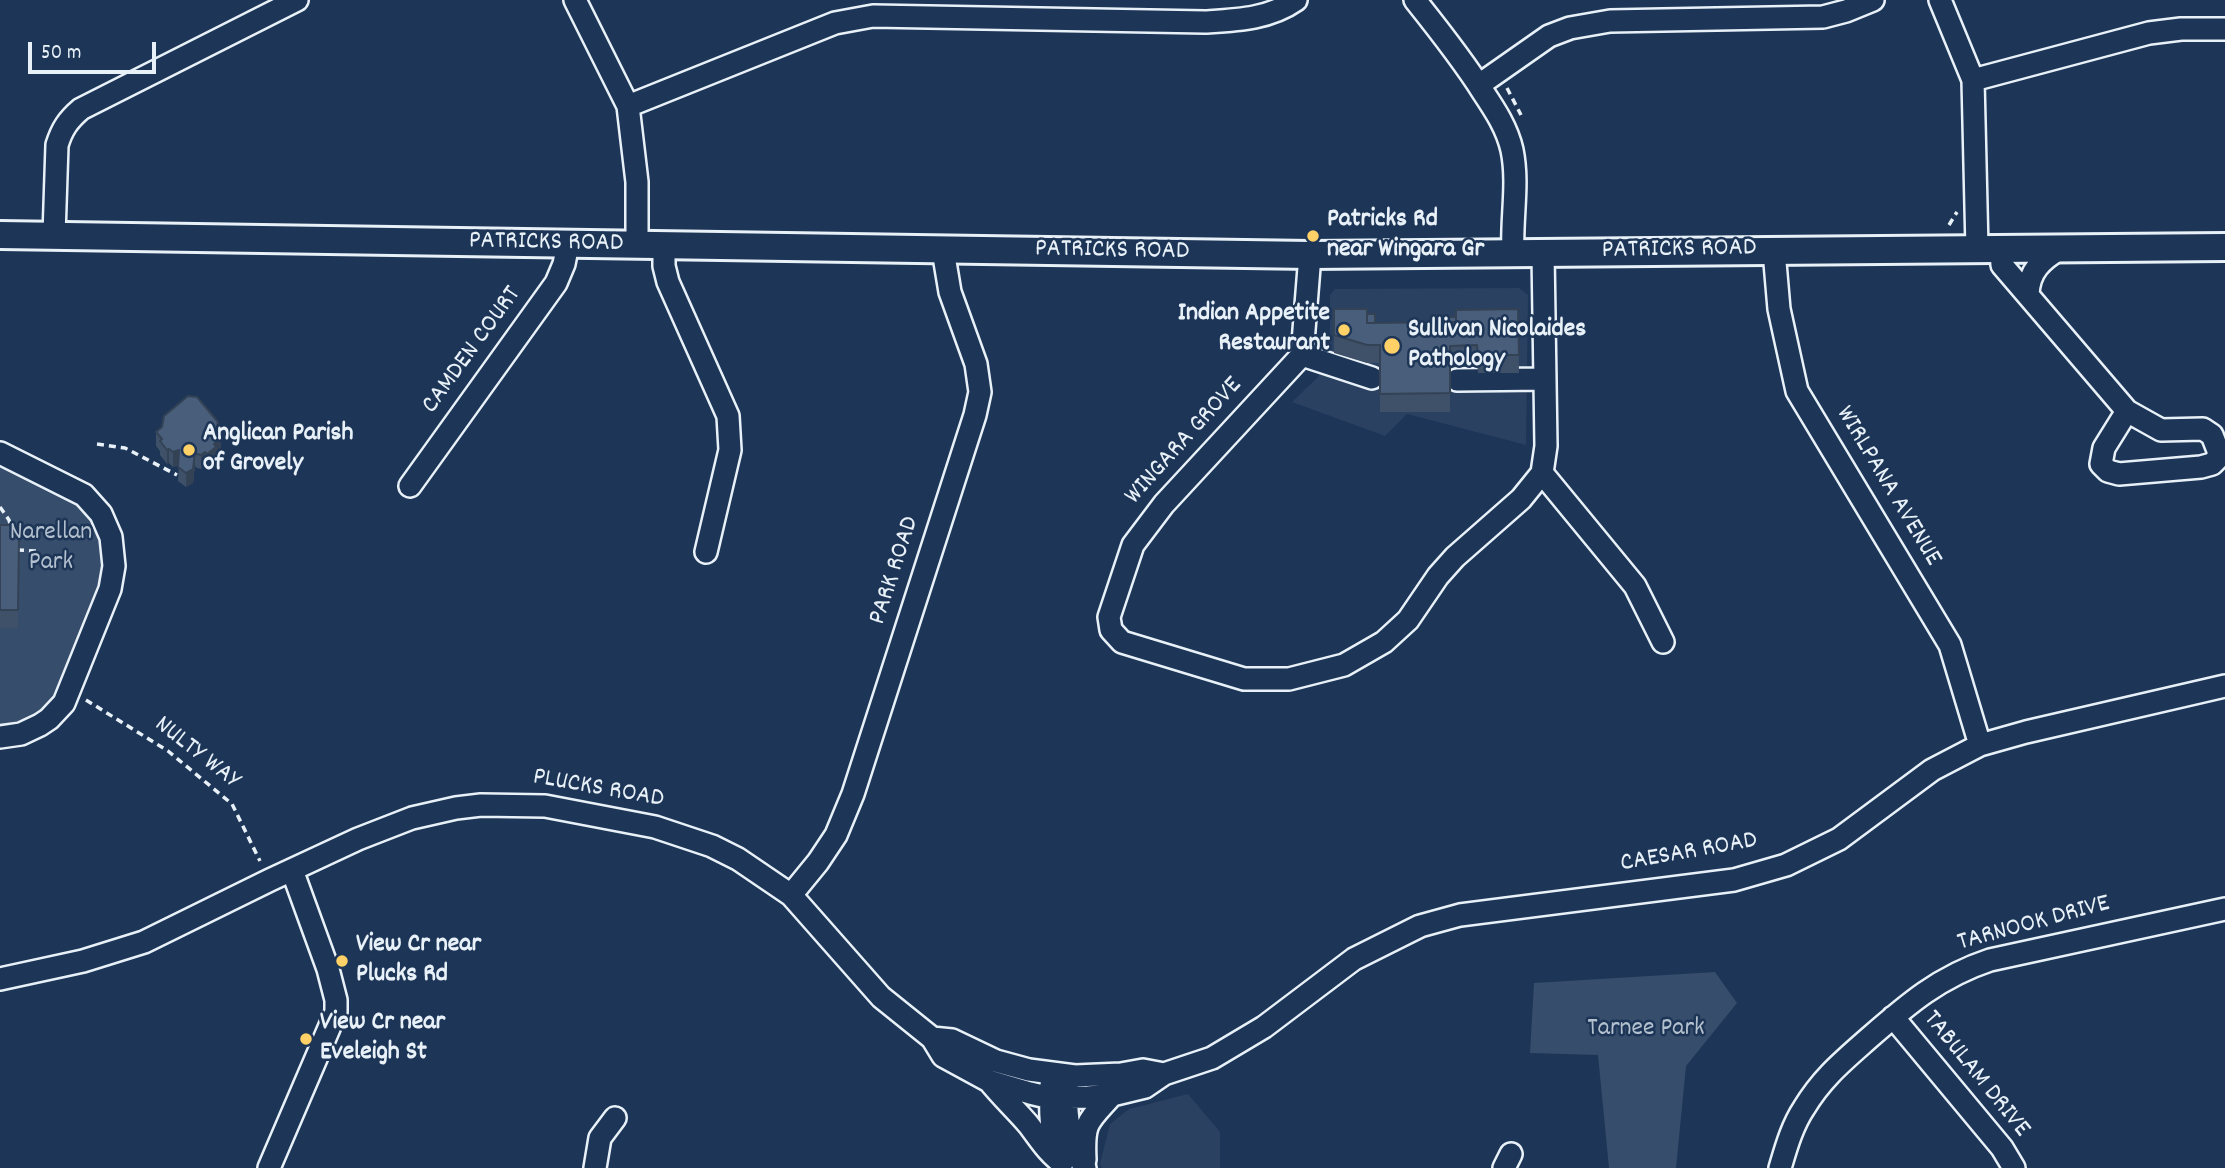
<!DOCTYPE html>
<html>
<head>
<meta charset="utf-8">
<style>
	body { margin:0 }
	#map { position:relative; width:2225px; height:1168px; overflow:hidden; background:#1d3557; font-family:Dekko,sans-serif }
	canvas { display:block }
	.scale { position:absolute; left:28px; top:42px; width:128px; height:32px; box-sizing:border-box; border:4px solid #e8f1f8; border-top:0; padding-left:9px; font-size:21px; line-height:24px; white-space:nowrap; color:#e8f1f8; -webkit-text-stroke:5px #1d3557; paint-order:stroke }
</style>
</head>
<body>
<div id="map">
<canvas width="2225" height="1168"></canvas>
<div class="scale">50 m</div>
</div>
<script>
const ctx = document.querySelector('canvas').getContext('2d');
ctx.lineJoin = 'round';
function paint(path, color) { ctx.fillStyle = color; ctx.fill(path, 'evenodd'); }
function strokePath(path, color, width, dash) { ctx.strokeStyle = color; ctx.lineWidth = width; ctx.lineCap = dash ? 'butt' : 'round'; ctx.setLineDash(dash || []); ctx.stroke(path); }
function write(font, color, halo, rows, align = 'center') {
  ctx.font = font + ' Dekko,sans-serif'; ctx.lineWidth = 5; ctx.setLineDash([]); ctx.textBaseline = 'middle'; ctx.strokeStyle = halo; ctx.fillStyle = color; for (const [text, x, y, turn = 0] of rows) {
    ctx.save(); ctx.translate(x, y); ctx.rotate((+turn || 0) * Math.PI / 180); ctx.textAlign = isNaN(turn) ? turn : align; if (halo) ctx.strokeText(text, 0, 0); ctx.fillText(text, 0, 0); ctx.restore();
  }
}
paint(new Path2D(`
	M1519,288L1528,295L1526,445L1407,414L1385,436L1292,402L1318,377L1330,352V295L1335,289Z
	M1188,1094L1220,1132V1168H1102L1100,1164L1110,1124L1129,1109Z`), '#2a4162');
paint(new Path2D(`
	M0,464L70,498L84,508L102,534L104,572L55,697C40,716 24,723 0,726Z
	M1715,972L1737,1003L1686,1066L1676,1168H1609L1598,1055L1530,1053L1534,983Z`), '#374d6c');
const minor = new Path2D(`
	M575,0L628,106L637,182V245
	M1415,0C1439,30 1462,59 1483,92C1495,110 1507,128 1512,150C1519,184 1511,219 1513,253
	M1940,0L1973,80L1977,249
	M1973,80L2149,33L2181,29H2225
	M1479,85L1549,36L1570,28L1610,21L1823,17L1846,11L1873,0
	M628,106L835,23L873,16L1205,22C1237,20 1269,19 1296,0
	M54,235L57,145C62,129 68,120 81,109L297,0
	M664,246V266L668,282L728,416L730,450L706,552
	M2001,249L2002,265L2127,411L2161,430L2203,429L2212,435L2219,453L2217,459L2212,464L2201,467L2119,474L2108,471L2101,464L2104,448L2127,411
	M1774,251L1779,309L1797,391L1950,645L1980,745
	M1310,255L1302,355L1164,504L1133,545L1109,617L1111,630L1122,642L1244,679H1289L1344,665L1384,642L1408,620L1438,576L1455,557L1521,499L1542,473L1546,446L1543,253
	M2028,294C2029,271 2041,260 2061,248
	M1302,355L1372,378
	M1457,380L1545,379
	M0,453L84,495L101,514L111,537L114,566L110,589L64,703L49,719L40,725L21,734L0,737
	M1542,473L1635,586L1663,642
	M410,486L556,283L564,264L568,244
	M791,895L818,862L836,835L853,794L975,415L980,392L976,364L950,292L943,250
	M0,979L83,961L144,942L270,880L358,839L412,818L456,808L481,805L545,806L655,827L712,846L738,859L791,895L881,997L932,1038L943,1056L989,1081L1030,1093L1051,1098L1088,1097L1112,1095L1145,1087L1164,1074L1212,1058L1264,1027L1354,959L1420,926L1460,915L1734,880L1786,865L1839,839L1932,770L1980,745L2026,732L2225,686
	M1893,1017L2002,1148L2014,1168
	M932,1038L952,1040L996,1061L1029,1070L1075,1076L1121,1074L1143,1070L1164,1074
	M989,1081C1001,1096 1015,1109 1028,1124C1039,1138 1047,1152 1062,1163
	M1067,1084C1065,1115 1069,1141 1085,1168
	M1051,1085C1050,1110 1050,1137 1061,1160
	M1085,1160C1083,1121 1088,1122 1112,1095
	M269,1168L336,1012V1000L328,969L292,870
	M595,1168L600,1138L615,1118
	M1504,1168L1511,1154
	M1780,1168C1786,1148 1792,1126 1804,1108C1822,1078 1843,1061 1869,1038C1908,1004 1939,977 1990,960L2225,909`);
const major = new Path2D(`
	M0,235L1310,255L2225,247`);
strokePath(minor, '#e8f1f8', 26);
strokePath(major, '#e8f1f8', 32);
strokePath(new Path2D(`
	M1507,88L1521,115
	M1949,225L1957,212
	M97,444L125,448L177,475
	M0,507L9,520L14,540
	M17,550L36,551
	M86,700L168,751L232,804L260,861`), '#e8f1f8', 3.5, [7, 5]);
strokePath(minor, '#1d3557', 21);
strokePath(major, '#1d3557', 26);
paint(new Path2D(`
	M1334,309L1367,314L1375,323L1448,322L1456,317L1518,309L1519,373H1478L1477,364H1450V412H1380V363H1367L1334,353Z
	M156,432L218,434L221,453L216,457V461L207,468L205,466L201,469L197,468L195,466L193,483L186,487L178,481L179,465L173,467L169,463L167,464L160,455V451L156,446Z
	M0,525L12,537L19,538L18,628H0Z`), '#3f5169');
paint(new Path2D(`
	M218,422V436L221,439V453L216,457V461L207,468V454L216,432Z
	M169,449V463L167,464V450Z
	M179,450V464L173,467V452Z
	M195,451V466L193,483L186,487V473Z
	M205,452V466L201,469V455Z`), '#334255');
const building = new Path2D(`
	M1334,309H1367V323L1456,322V310L1518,309L1519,355H1478L1477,345L1450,346V393L1380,394V345H1367L1334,335Z
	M1367,314H1375V323H1367Z
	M1448,317H1456V322H1448Z
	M188,396L197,397L218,422L216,432L221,439L214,444L216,447L207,454L205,452L201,455L197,454L195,451L193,469L186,473L178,467L179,450L173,452L169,449L167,450L160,441L162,439L156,432L162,427L164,416Z
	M0,525H12V537L19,538L18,610H0Z`);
paint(building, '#495e7a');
strokePath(building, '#334255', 2);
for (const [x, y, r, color] of [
	[1313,236,7,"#ffd166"],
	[1344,330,7,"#ffd166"],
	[1392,346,9,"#ffd166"],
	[189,450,7,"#ffd166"],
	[342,961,7,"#ffd166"],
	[306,1039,7,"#ffd166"]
]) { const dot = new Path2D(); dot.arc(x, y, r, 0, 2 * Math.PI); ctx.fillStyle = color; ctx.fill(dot); strokePath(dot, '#1d3557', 2.5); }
write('bold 26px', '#e8f1f8', '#1d3557', [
	["Patricks Rd",1327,221],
	["near Wingara Gr",1327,251],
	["Indian Appetite",1330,315,"right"],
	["Restaurant",1330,345,"right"],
	["Sullivan Nicolaides",1408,331],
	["Pathology",1408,361],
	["Anglican Parish",203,435],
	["of Grovely",203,465],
	["View Cr near",356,946],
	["Plucks Rd",356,976],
	["View Cr near",320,1024],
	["Eveleigh St",320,1054]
], 'left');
write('26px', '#e8f1f8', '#1d3557', [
	["PATRICKS ROAD",546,244,1],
	["PATRICKS ROAD",1679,251,-1],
	["PATRICKS ROAD",1112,252,1],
	["CAMDEN COURT",473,351,-54],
	["WINGARA GROVE",1185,442,-48],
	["WIRLPANA AVENUE",1887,487,59],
	["PARK ROAD",896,571,-72],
	["NULTY WAY",196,754,38],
	["PLUCKS ROAD",598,790,10],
	["CAESAR ROAD",1689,854,-10],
	["TARNOOK DRIVE",2034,925,-15],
	["TABULAM DRIVE",1975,1075,51]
]);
write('26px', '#b3c0ce', '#1d3557', [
	["Narellan",51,534],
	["Park",51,564],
	["Tarnee Park",1646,1030]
]);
</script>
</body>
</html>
